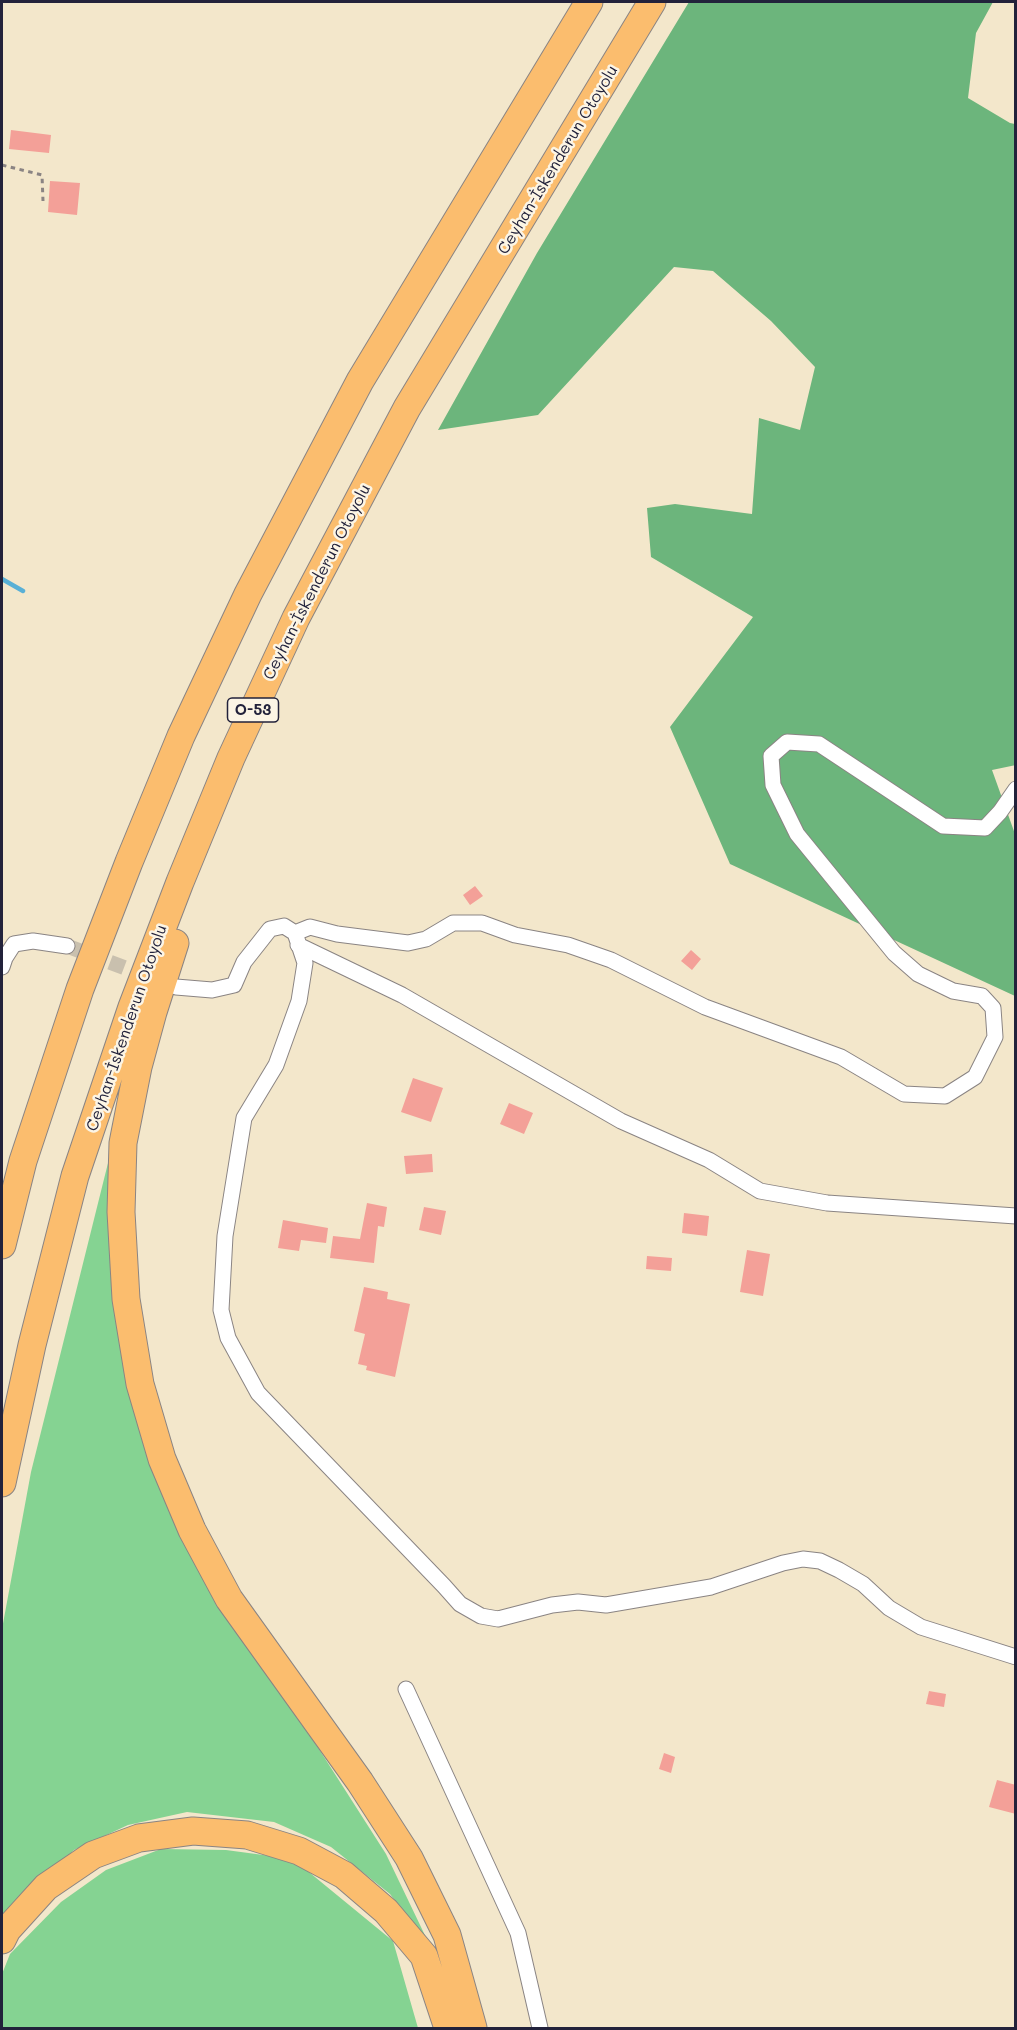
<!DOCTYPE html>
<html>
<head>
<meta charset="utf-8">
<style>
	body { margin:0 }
	#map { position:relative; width:1017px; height:2030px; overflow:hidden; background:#f3e7cb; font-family:Mali,sans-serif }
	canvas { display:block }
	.frame { position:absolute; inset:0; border:3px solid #22223b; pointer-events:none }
</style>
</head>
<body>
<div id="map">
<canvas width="1017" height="2030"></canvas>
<div class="frame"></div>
</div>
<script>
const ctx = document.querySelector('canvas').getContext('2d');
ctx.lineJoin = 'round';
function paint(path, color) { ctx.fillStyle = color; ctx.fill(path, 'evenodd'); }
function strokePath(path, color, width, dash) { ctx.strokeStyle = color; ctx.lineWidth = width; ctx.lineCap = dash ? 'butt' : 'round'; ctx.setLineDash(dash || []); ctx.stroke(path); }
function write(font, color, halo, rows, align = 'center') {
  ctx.font = font + ' Mali,sans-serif'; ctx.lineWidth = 5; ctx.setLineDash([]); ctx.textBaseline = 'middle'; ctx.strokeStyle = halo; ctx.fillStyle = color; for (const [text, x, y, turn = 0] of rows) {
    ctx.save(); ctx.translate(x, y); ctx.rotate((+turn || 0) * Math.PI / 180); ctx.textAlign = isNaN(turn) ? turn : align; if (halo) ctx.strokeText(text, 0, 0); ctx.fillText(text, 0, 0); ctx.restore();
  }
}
paint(new Path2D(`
	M110,1155L134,1402L146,1453L237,1633L317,1746L386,1854L444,1975L422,1937L390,1894L331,1847L274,1822L187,1812L128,1825L74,1850L8,1913L2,1924V1629L31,1472Z
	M161,1849L226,1850L293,1859L393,1941L418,2028H2V1974L10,1954L61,1902L106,1870Z`), '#85d392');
paint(new Path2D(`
	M689,2H993L976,33L968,98L1010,123L1015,124L1016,765L992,770L1015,834V996L730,864L670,727L753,617L651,557L647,508L675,504L752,514L759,418L800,430L815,367L771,321L713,271L674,267L538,415L438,430L537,253Z`), '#6cb57c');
strokePath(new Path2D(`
	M2,579L23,591`), '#59b0d6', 4.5);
paint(new Path2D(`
	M11,130L51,135L49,153L9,149Z
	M50,181L80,183L77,215L48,212Z
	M475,886L483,896L470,905L463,895Z
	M691,950L701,959L692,970L681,961Z
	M413,1078L443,1088L431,1122L401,1112Z
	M509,1103L533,1113L524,1134L500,1124Z
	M432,1154L433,1172L406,1174L404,1156Z
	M367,1203L387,1207L384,1227L378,1226L374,1263L330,1258L333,1236L360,1239Z
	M424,1207L446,1211L441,1235L419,1230Z
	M684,1213L709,1216L707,1236L682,1233Z
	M283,1220L328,1228L326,1243L301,1240L299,1251L278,1248Z
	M747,1250L770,1254L763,1296L740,1292Z
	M647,1256L672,1258L671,1271L646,1269Z
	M364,1287L388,1292L387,1299L410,1304L395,1377L366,1370L367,1366L358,1364L365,1334L354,1331Z
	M929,1691L946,1694L944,1707L926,1704Z
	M664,1753L675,1757L671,1773L659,1769Z
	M997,1780L1016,1785V1814L989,1807Z`), '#f3a098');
strokePath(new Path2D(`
	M67,946L149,977`), '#c9c0ae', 15, [15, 8]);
const street = new Path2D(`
	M295,933L310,927L337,934L408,943L426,939L453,923H482L515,935L568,945L611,960L705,1007L841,1057L904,1094L945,1096L975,1077L995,1037L993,1008L982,996L953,991L918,974L894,953L797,834L773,785L771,756L787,742L819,744L943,826L985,828L1000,812L1016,789
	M298,945L402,995L621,1121L709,1160L760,1191L827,1203L1016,1216
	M2,967L5,958L14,944L33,941L67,946
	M176,987L212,990L234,985L244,962L270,929L284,926L295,933L305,963L299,1001L276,1065L244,1118L225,1236L221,1310L228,1338L258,1393L444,1586L460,1604L481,1616L498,1619L552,1605L578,1602L606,1605L711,1587L783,1563L803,1559L820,1561L839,1570L863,1584L889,1608L921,1627L1016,1657
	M406,1689L518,1933L540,2028`);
const highway = new Path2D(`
	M175,943L153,1012L138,1067L123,1143L121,1212L126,1299L140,1384L162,1459L192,1530L229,1599L360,1782L409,1858L447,1935L473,2028
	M2,1245L23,1161L80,989L129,862L181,736L248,594L360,381L589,2
	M2,1483L32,1345L75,1176L132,1007L180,882L231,758L296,618L407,408L652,2
	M2,1940L7,1930L46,1887L93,1855L139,1838L193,1831L247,1835L299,1851L344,1875L386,1911L424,1956L448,2028`);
strokePath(street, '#8a8483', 17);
strokePath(highway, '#8a8483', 29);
strokePath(new Path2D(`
	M2,165L42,175L43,201`), '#8a8483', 3, [4.5, 4.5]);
strokePath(street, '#fff', 15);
strokePath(highway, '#fbbd6e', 27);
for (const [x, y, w] of [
	[253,710,51]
]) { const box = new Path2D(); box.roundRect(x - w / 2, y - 12, w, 24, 4.5); ctx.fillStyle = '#fcf5e5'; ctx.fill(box); strokePath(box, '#22223b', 1.5); }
write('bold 15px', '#22223b', null, [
	["O-53",253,710]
]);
write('16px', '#22223b', '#fcf5e5', [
	["Ceyhan-İskenderun Otoyolu",558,160,-59],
	["Ceyhan-İskenderun Otoyolu",317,582,-63],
	["Ceyhan-İskenderun Otoyolu",127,1028,-71]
]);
</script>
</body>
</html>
